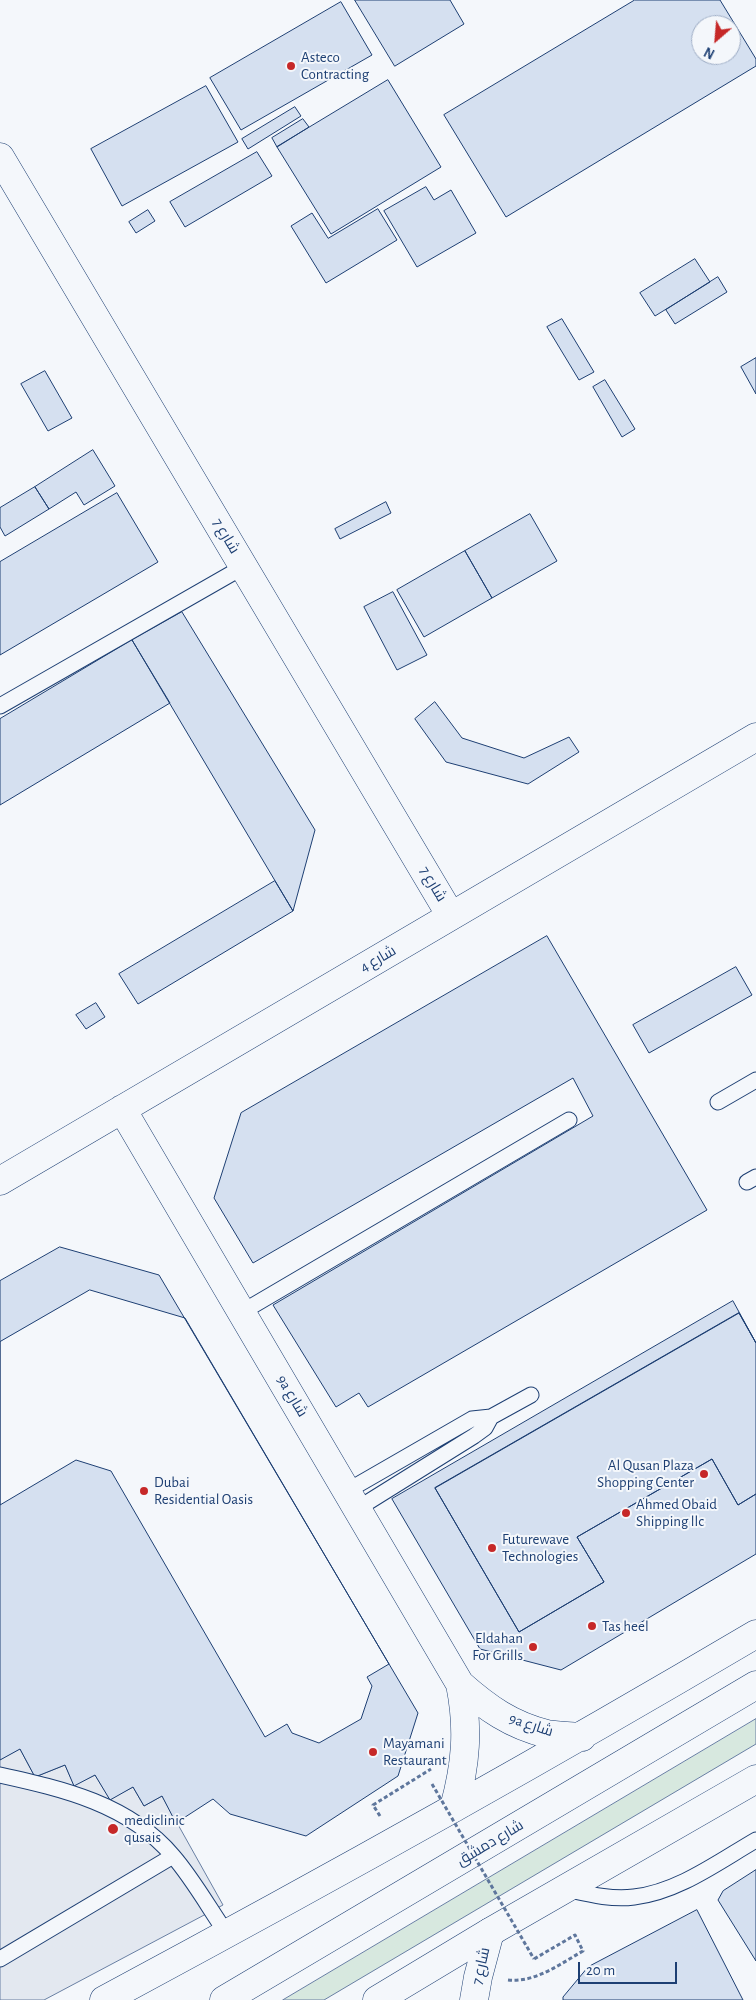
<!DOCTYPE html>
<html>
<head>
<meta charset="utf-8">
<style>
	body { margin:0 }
	#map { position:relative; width:756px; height:2000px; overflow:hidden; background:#f4f7fb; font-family:"Alegreya Sans",sans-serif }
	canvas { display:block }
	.north { position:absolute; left:691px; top:15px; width:50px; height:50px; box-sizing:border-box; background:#f4f7fb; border:1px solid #9eadc5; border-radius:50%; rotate:207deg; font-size:14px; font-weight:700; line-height:20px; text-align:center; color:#1d3f73 }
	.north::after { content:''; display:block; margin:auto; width:18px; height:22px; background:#c62828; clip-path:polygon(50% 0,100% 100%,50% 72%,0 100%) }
	.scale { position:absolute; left:578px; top:1962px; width:99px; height:22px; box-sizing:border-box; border:2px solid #1d3f73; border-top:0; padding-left:6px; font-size:15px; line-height:18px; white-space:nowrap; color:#1d3f73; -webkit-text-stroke:4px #f4f7fb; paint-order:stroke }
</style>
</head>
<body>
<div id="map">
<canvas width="756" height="2000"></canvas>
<div class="north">N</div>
<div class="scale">20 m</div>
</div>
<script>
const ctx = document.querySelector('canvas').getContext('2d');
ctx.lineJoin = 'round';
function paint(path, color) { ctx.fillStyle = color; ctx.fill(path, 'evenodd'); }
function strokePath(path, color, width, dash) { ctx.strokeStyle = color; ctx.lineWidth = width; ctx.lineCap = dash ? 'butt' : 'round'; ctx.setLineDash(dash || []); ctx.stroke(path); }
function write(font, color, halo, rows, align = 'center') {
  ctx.font = font + ' "Alegreya Sans",Cairo,sans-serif'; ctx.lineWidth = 4; ctx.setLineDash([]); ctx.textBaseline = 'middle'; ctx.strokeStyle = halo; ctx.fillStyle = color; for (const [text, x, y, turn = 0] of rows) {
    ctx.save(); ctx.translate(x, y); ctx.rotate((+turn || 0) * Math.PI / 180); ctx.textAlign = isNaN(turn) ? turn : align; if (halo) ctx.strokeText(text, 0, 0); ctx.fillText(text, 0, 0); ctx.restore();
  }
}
const green = new Path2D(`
	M756,1719V1744L324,2000H283Z`);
paint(green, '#d7e8df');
strokePath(green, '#687fa3', 1);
const parking = new Path2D(`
	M20,1749L35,1777L65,1765L74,1785L95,1775L110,1799L133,1787L144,1806L162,1796L223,1905L44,2000H0V1760Z`);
paint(parking, '#e3e8f0');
strokePath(parking, '#687fa3', 1);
const building = new Path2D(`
	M355,0H450L464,24L395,66Z
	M635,0H720L756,59V66L506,217L444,115ZM701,25H731V55H701Z
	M341,2L372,55L241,130L210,78Z
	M388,80L441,167L331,234L277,147Z
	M206,86L238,142L122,206L91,149Z
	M295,107L301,116L248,149L242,139Z
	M303,119L309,127L277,147L272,138Z
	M257,152L272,176L185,227L170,202Z
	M426,187L434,200L451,190L476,233L417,267L384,211Z
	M378,209L397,240L326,283L291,226L312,213L328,238Z
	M148,210L155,221L136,233L129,222Z
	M695,259L710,282L655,316L640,293Z
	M718,277L727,292L675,324L666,310Z
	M562,319L594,372L579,380L547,327Z
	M756,358V394L741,367Z
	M45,371L72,418L48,431L21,384Z
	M605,380L635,429L622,437L593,387Z
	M93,450L115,486L84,505L76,492L49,509L35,487Z
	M35,487L49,509L5,536L0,527V508Z
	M117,493L158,562L0,655V562Z
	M386,502L391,513L340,539L335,529Z
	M530,514L557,561L492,598L465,551Z
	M465,551L492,598L424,637L397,590Z
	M393,592L427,655L397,670L364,607Z
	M182,612L315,830L293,911L132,640Z
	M132,640L170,703L0,805V719Z
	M435,702L462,738L524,758L569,737L579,752L528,784L446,762L415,719Z
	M275,881L293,911L138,1004L119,974Z
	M547,936L707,1210L368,1407L359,1393L336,1407L273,1305L593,1116L573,1078L253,1263L214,1198L241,1113Z
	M736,967L752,995L649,1053L633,1025Z
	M96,1003L105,1017L86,1029L76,1015Z
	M60,1247L159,1275L418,1713L398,1776L306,1836L230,1814L213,1799L176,1823L162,1796L144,1806L133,1787L110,1800L95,1775L74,1786L65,1765L35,1777L20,1749L0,1760V1281Z
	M90,1290L185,1318L389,1664L367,1677L372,1686L361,1719L319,1743L292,1733L287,1724L265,1737L111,1471L76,1460L0,1505V1342Z
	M733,1301L756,1343L739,1313L435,1488L519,1632L604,1582L577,1537L712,1459L738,1505L756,1494V1554L561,1670L480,1649L392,1499Z
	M739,1313L756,1343V1494L738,1505L712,1459L577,1537L604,1582L519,1632L435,1488Z
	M756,1870V1961L718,1900L723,1891Z
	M697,1910L743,2000H563V1997L588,1967Z`);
paint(building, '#d5e0f0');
strokePath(building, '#1d3f73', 1);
const service = new Path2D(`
	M0,706L243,567
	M718,1102L756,1080
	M747,1182L756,1177
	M242,1312L569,1120
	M347,1491L472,1419L491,1417
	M357,1509L474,1436L485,1428L491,1417L531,1395
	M0,1775C63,1789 129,1804 173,1856C193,1879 209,1908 227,1934
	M565,1889C588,1894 611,1900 634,1897C678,1892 718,1862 756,1840
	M0,1959L173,1856`);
const minor = new Path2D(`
	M0,157L451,916
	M122,1109L460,1684C487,1708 511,1725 547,1734C558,1736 571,1736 582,1737
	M0,1181L756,737
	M454,1808C466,1764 469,1729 460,1684
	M104,2000C324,1882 541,1761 756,1634
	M474,2000L478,1977L490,1932`);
const primary = new Path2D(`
	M224,2000L756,1685
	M377,2000L490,1932L756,1779`);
strokePath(service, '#1d3f73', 17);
strokePath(minor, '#1d3f73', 29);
strokePath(primary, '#1d3f73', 29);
strokePath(new Path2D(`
	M380,1816L373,1805L431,1769
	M508,1980C535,1983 560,1964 583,1951L575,1935L534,1959`), '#5e769c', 3, [4, 2.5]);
strokePath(service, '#f4f7fb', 15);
strokePath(minor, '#f4f7fb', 28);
strokePath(primary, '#f4f7fb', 28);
strokePath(new Path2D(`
	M432,1784L534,1959`), '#5e769c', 3, [4, 2.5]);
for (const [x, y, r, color] of [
	[291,66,5,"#c62828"],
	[704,1474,5,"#c62828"],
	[144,1491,5,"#c62828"],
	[626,1513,5,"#c62828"],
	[492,1548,5,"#c62828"],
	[592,1626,5,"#c62828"],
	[533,1647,5,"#c62828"],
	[373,1752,5,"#c62828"],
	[113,1829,6,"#c62828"]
]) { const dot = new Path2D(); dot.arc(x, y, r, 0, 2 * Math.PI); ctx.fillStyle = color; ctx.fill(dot); strokePath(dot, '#f4f7fb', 2); }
write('15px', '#1d3f73', '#f4f7fb', [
	["Asteco",301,57],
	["Contracting",301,74],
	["Al Qusan Plaza",694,1465,"right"],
	["Shopping Center",694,1482,"right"],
	["Dubai",154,1482],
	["Residential Oasis",154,1499],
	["Ahmed Obaid",636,1504],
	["Shipping llc",636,1521],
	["Futurewave",502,1539],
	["Technologies",502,1556],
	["Tas heel",602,1626],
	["Eldahan",523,1638,"right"],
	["For Grills",523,1655,"right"],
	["Mayamani",383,1743],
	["Restaurant",383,1760],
	["mediclinic",124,1820],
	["qusais",124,1837]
], 'left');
write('15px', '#1d3f73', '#f4f7fb', [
	["شارع 7",226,536,59],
	["شارع 7",433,884,59],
	["شارع 4",378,959,-30],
	["9a شارع",292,1396,59],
	["9a شارع",531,1725,18],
	["شارع دمشق",490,1843,-31],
	["شارع 7",481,1966,-77]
]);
</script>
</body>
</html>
